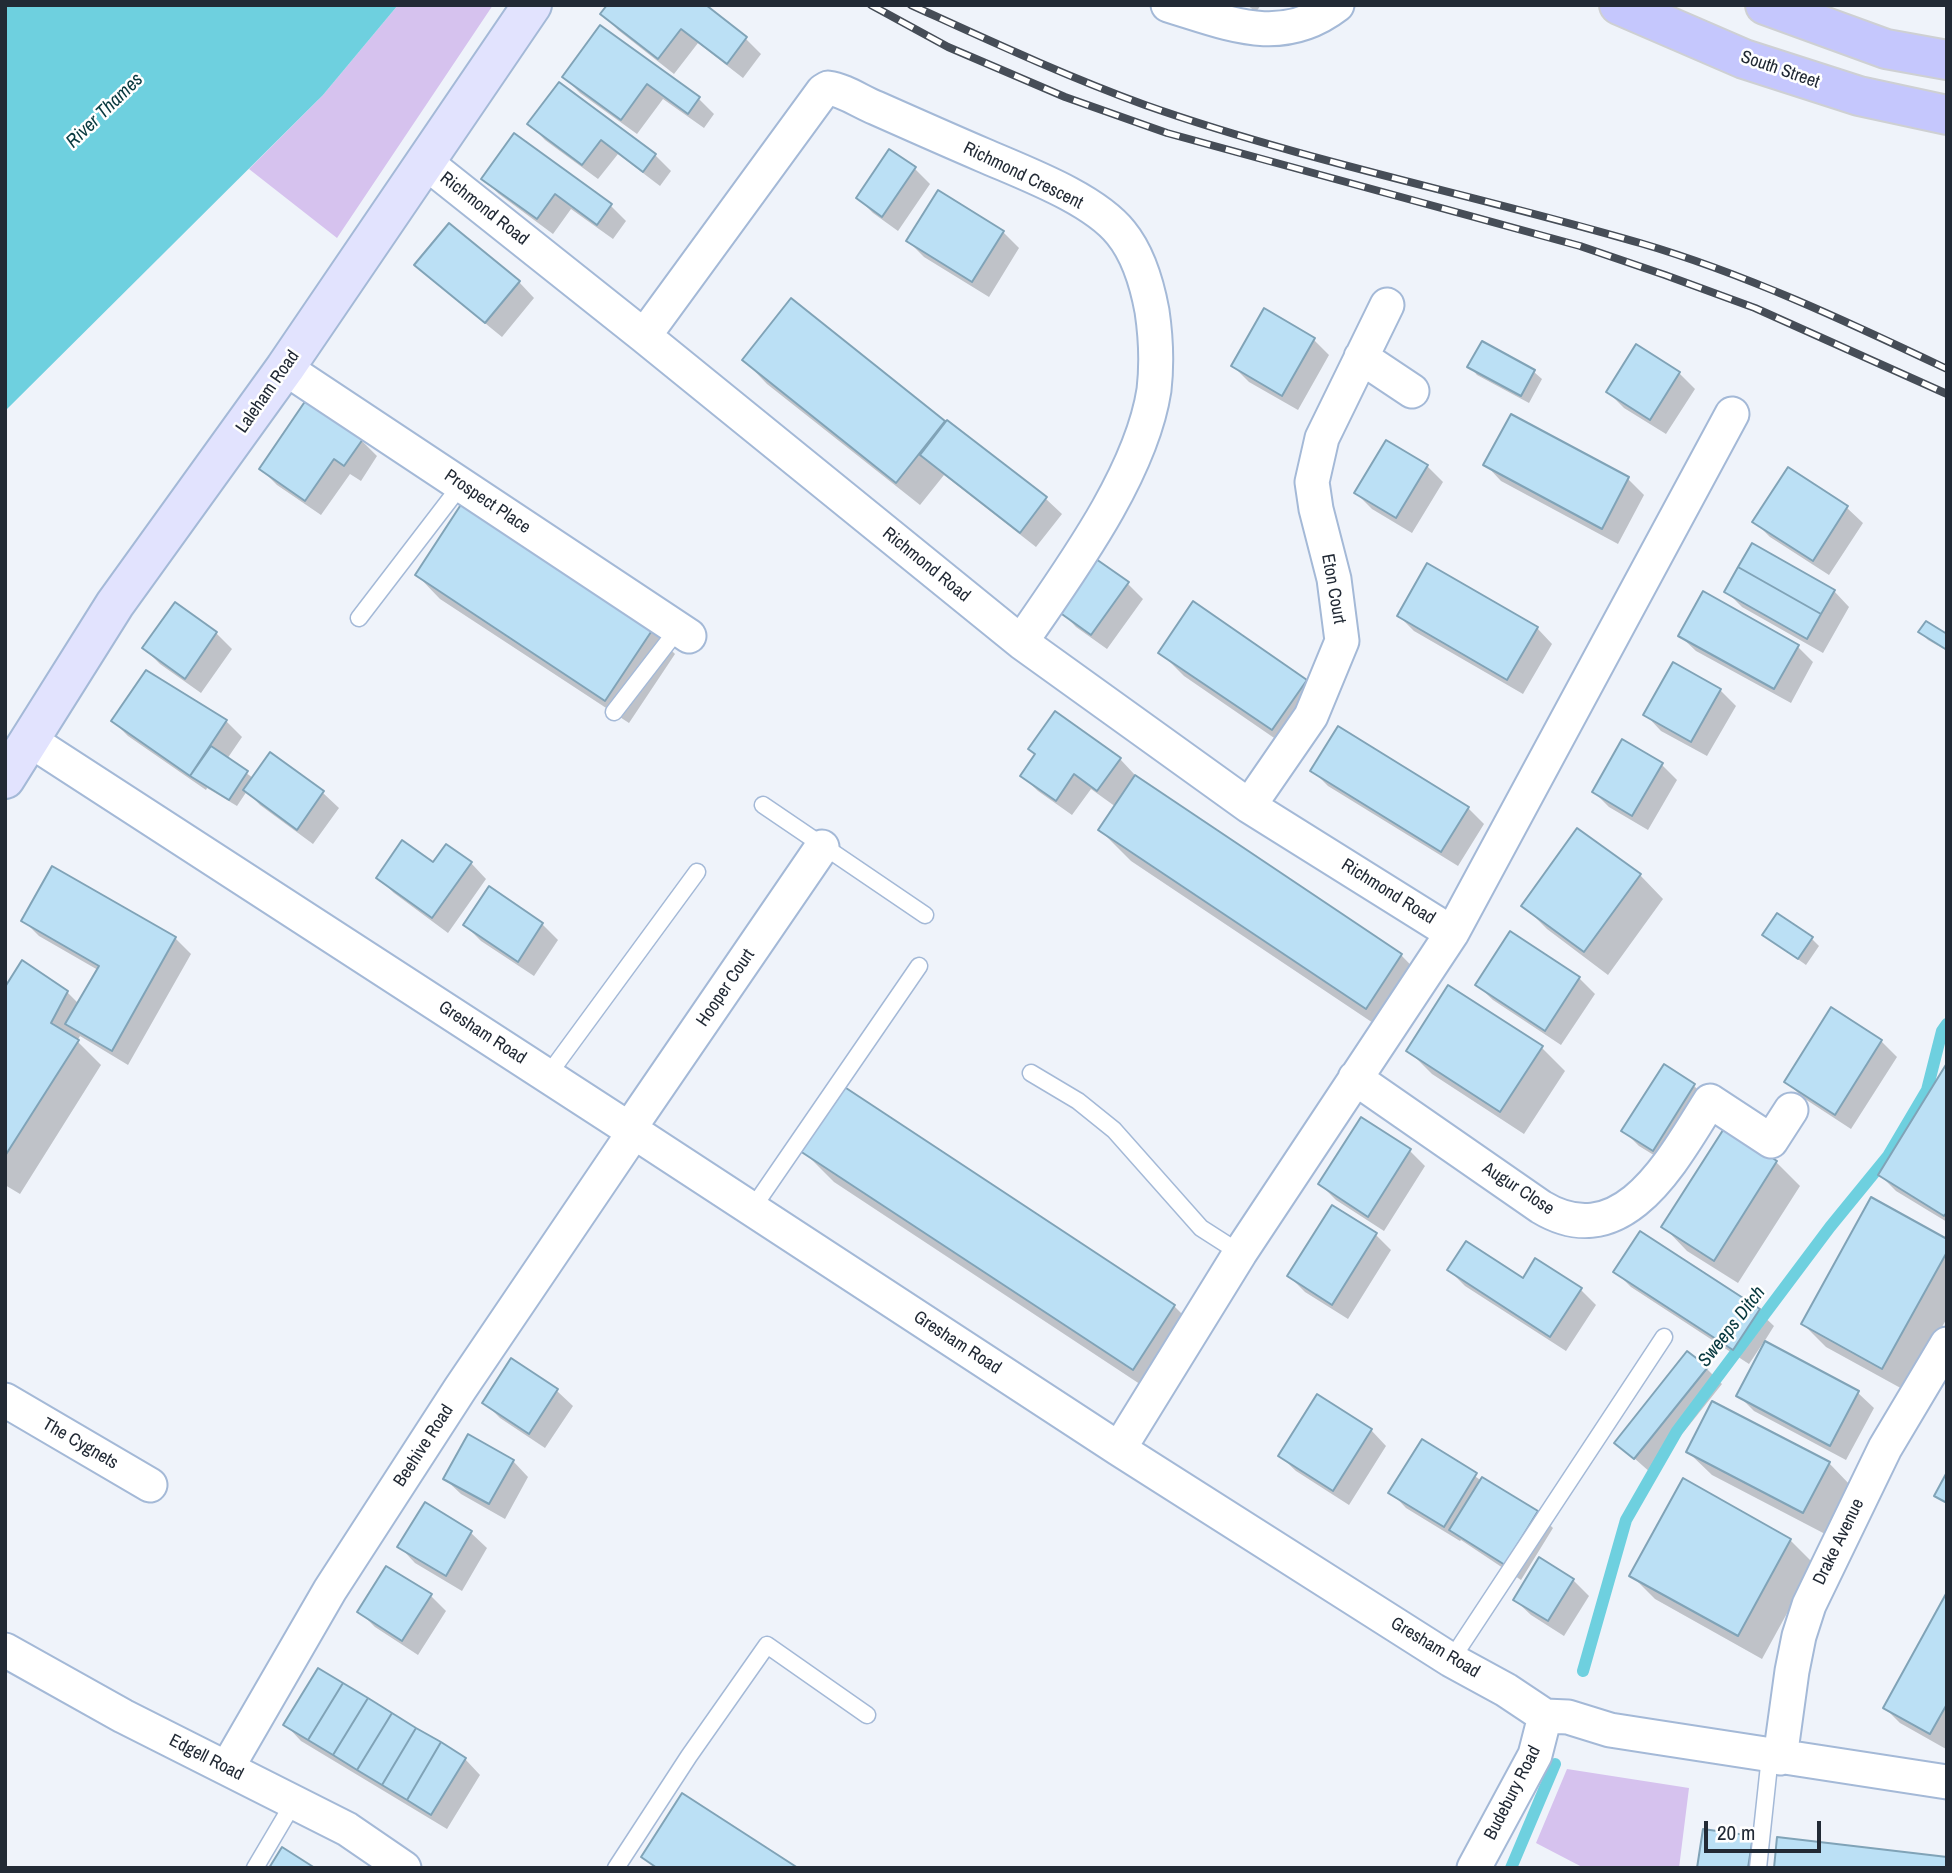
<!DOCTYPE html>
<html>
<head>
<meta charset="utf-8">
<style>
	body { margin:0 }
	#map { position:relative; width:1952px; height:1873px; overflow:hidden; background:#eff3fa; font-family:"Archivo Narrow",sans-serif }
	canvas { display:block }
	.frame { position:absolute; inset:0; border:7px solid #222a35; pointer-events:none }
	.scale { position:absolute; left:1704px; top:1821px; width:117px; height:32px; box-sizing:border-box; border:4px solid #222a35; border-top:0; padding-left:9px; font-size:21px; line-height:24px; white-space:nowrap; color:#222a35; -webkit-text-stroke:5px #fff; paint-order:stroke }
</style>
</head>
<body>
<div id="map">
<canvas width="1952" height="1873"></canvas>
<div class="frame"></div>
<div class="scale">20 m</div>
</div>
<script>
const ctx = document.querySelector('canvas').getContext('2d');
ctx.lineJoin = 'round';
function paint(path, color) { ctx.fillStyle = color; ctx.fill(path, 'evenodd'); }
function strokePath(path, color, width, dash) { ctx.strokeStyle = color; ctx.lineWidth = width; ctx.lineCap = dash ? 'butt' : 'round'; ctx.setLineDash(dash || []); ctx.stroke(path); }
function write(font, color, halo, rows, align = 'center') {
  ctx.font = font + ' "Archivo Narrow",sans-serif'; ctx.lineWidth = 5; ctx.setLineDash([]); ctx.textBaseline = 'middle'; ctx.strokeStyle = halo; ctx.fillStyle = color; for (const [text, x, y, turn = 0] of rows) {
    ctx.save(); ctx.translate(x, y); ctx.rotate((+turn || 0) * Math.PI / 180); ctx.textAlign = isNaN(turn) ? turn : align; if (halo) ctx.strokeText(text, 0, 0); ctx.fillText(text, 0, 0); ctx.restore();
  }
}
paint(new Path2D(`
	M398,5H493L337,238L249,169L323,95Z
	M1567,1769L1689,1788L1679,1868H1584L1536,1843Z`), '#d6c2ee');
paint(new Path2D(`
	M5,5H398L323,95L5,411Z`), '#6ed0df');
paint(new Path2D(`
	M1247,5H1261L1256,12Z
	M603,14L746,39L761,54L743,78L698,43L674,74L618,30Z
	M601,27L699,99L714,114L704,128L663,99L637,134L580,93L564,77Z
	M559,84L655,155L671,171L660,186L618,154L598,179L545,140L530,124Z
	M914,168L930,184L898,231L873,213L858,198Z
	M483,179L610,205L626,221L613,239L571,209L553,234L499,194Z
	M1003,232L1019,248L989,297L924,257L908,241Z
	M416,265L519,282L534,298L502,337L432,280Z
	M791,301L946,424L948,422L1046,499L1062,514L1036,547L944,475L920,505L767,384L744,360Z
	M1314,340L1329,355L1298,410L1249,382L1233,366Z
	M1483,344L1534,372L1542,379L1529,403L1477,375L1470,367Z
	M1679,373L1695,389L1666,434L1624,408L1608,392Z
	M307,403L362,441L377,456L361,481L350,474L321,515L277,485L261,469Z
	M1511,416L1628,479L1644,495L1618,544L1501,481L1486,465Z
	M1427,466L1443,482L1412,533L1372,509L1356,493Z
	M1789,469L1847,508L1863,523L1829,575L1770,537L1755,522Z
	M417,575L651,630L675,654L629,723L440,599Z
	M1128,584L1143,599L1107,649L1076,627L1061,611Z
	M1726,591H1834L1849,607L1823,653L1742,607Z
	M175,604L216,633L232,649L201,693L160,664L144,648Z
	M1399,616L1537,628L1552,644L1523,694L1414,631Z
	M1920,632L1947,636V651L1928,640Z
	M1680,636L1798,647L1813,662L1791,703L1696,651Z
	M1160,652L1306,681L1329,704L1296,753L1184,676Z
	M147,672L226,721L242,737L227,759L253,778L271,754L323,793L339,808L313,844L260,805L247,791L237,806L207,788L206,790L128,736L113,721Z
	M1720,690L1736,706L1707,756L1661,731L1646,715Z
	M1037,756L1120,759L1135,775L1134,776L1401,955L1432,987L1397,1039L1131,861L1100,830L1116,807L1091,789L1072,815L1038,791L1022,776Z
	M1661,764L1677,780L1648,830L1609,807L1594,792Z
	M1312,770L1468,808L1484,824L1458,866L1328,786Z
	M471,863L486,879L448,933L394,893L378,878L433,865Z
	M53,868L175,938L191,954L128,1065L80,1036L77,1041L101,1065L20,1194L5,1185V990L67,992L79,1004L98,970L39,936L23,920Z
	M1640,875L1663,899L1608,975L1547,929L1523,905Z
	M489,888L542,924L558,940L534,976L481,941L465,925Z
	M1764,935L1811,938L1819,946L1806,965Z
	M1579,978L1595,994L1561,1045L1493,1000L1477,985Z
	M1831,1010L1881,1041L1897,1057L1851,1129L1802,1097L1786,1081Z
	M1541,1047L1565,1071L1524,1134L1432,1074L1408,1050Z
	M1665,1067L1694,1086L1710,1101L1670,1165L1639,1146L1624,1131Z
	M1947,1067V1222L1896,1191L1880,1175Z
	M1725,1130L1776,1162L1800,1186L1738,1283L1687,1251L1664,1227Z
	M803,1151L1174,1306L1205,1337L1164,1400L834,1182Z
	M1410,1151L1425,1166L1384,1231L1336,1200L1320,1184Z
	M1376,1235L1391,1250L1348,1319L1305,1292L1289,1276Z
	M1947,1241V1318L1906,1391L1826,1347L1803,1324Z
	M1449,1270L1580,1289L1596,1305L1566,1351L1465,1286Z
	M1616,1272L1758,1311L1774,1326L1764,1342L1858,1393L1874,1408L1846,1460L1754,1411L1738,1395L1765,1344L1763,1343L1749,1364L1631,1287Z
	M512,1361L557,1391L573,1406L545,1448L500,1418L484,1402Z
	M1707,1369L1722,1384L1651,1473L1617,1443Z
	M1371,1430L1386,1446L1349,1505L1296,1471L1280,1456Z
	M1422,1441L1482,1481L1537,1513L1553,1528L1521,1580L1461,1540L1460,1541L1406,1508L1391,1492Z
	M1688,1452L1829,1463L1852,1487L1827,1535L1712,1475Z
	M513,1461L528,1477L505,1519L461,1494L445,1479Z
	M425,1505L471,1533L487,1548L462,1591L415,1563L400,1547Z
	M1790,1540L1814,1564L1762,1659L1655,1599L1631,1575Z
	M1573,1580L1589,1596L1564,1636L1531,1615L1515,1600Z
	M430,1595L446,1611L418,1655L375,1627L360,1612Z
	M1947,1595V1747L1946,1749L1900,1723L1885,1708Z
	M286,1725L465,1759L480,1775L447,1829L301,1741Z
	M1752,1837L1768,1853L1766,1868H1699Z`), '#0003');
strokePath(new Path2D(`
	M1583,1671L1626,1520L1677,1431L1830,1227L1888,1156L1927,1090L1942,1031L1947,1024
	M1511,1868L1555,1764`), '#6ed0df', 12);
const building = new Path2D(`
	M607,5H706L747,37L727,64L681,29L658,59L600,14Z
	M600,25L700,97L688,114L647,84L621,120L562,77Z
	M559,82L656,154L643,172L601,140L582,165L527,124Z
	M514,133L612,204L597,225L555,194L537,219L481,179Z
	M889,149L916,167L882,217L856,198Z
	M938,190L1004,231L972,282L906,241Z
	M449,223L520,281L485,323L414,265Z
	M791,298L945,421L896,483L742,360Z
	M1264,308L1315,338L1282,396L1231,366Z
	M1482,341L1535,370L1521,396L1467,367Z
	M1636,344L1680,372L1650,420L1606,392Z
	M306,400L363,439L344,466L334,459L305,501L259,469Z
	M1511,414L1629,477L1602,529L1483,465Z
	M947,420L1047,497L1020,533L920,455Z
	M1386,440L1428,465L1396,518L1354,493Z
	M1788,467L1848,506L1813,561L1752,522Z
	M462,503L653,629L605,701L415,575Z
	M1752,543L1835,590L1821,614L1738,567Z
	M1096,559L1129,582L1091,635L1059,612Z
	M1427,563L1538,627L1507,680L1397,616Z
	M1738,567L1821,614L1807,639L1724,592Z
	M1703,591L1799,645L1774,689L1678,636Z
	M1193,601L1307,680L1272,730L1158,653Z
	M175,602L217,632L185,679L142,648Z
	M1926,621L1947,634V650L1918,632Z
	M1673,662L1721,689L1691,742L1643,715Z
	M146,670L227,720L190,776L111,721Z
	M1055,711L1121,758L1097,791L1074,774L1056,801L1020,776L1035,754L1028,749Z
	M1338,726L1469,807L1441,852L1310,771Z
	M1622,739L1663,763L1632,816L1592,792Z
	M211,746L248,771L229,800L190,776Z
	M270,752L324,791L297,830L243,790Z
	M1135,775L1402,954L1366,1009L1098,830Z
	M1577,828L1641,874L1584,952L1521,906Z
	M402,840L433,862L446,844L472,862L432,918L376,878Z
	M52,866L176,937L112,1051L65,1024L99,966L21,921Z
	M489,886L543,923L518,962L463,925Z
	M1777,913L1813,937L1798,959L1762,935Z
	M1510,931L1580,977L1545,1031L1475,985Z
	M22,960L68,991L51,1023L79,1040L5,1156V987Z
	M1448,985L1543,1046L1500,1112L1406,1051Z
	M1831,1007L1882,1040L1835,1115L1784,1082Z
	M1947,1063V1212L1944,1216L1878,1175Z
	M1664,1064L1695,1084L1653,1151L1621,1131Z
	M843,1086L1175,1305L1133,1370L800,1151Z
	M1361,1117L1411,1149L1368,1217L1318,1184Z
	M1725,1127L1777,1161L1714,1261L1661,1227Z
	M1871,1197L1947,1239V1252L1882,1369L1801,1324Z
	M1332,1205L1377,1233L1332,1305L1287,1276Z
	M1640,1231L1760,1309L1733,1350L1613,1272Z
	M1466,1241L1523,1278L1535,1258L1582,1288L1550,1337L1447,1270Z
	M1765,1341L1859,1391L1830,1446L1736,1396Z
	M1687,1351L1708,1367L1634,1459L1614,1443Z
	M511,1358L558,1389L529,1434L482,1403Z
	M1317,1394L1372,1429L1333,1491L1278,1456Z
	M1712,1401L1830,1462L1803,1513L1686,1452Z
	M468,1434L514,1460L489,1504L443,1479Z
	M1422,1439L1477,1473L1444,1527L1388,1493Z
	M1947,1472V1503L1934,1496Z
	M1482,1477L1538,1511L1505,1565L1449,1530Z
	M1683,1478L1791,1539L1738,1636L1629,1576Z
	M425,1502L472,1531L446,1576L397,1547Z
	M1539,1557L1574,1579L1548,1621L1513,1600Z
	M386,1566L432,1594L402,1641L357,1612Z
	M1947,1592V1704L1930,1734L1883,1708Z
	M318,1668L343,1683L308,1740L283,1725Z
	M343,1683L368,1698L333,1755L308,1740Z
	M368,1698L392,1713L357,1770L333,1755Z
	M392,1713L416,1728L382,1785L357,1770Z
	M416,1728L441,1742L407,1800L382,1785Z
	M441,1742L466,1758L431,1815L407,1800Z
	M682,1793L798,1868H657L641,1857Z
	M1703,1829L1753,1836L1748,1868H1697Z
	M1777,1837L1947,1857V1868H1774Z
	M282,1847L315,1868H269Z`);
paint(building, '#bbe0f5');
strokePath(building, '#80a3b7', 2);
const lane = new Path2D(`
	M359,618L461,485
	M614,712L678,629
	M763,805L925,915
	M1031,1073L1078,1101L1114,1130L1201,1228L1240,1253
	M548,1075L697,872
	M752,1209L919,966
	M1451,1660L1664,1337
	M255,1868L294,1802
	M616,1868L689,1756L767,1645L867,1715
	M1758,1868L1770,1756`);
const street = new Path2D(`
	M1168,5C1228,23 1281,48 1337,5
	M424,161L644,336L1021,642L1249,806L1452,933
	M644,336L823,91L828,88C844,90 861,102 876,108C912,124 948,140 983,155C1024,173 1093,198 1121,233C1139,255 1147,284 1152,311C1156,338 1157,364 1154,390C1141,475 1069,572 1021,642
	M1361,357L1412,391
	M285,368L689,636
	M31,741L634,1132L1119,1449L1451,1660L1506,1690L1545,1716L1568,1717L1610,1730L1655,1737L1947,1782
	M1249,806L1311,716L1342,641L1334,579L1316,509L1312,482L1322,438L1387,305
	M1355,1078L1541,1207C1624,1257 1674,1157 1710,1101L1771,1141L1791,1110
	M629,1129L822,847
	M5,1400L150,1485
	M1119,1449L1240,1253L1452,933L1732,414
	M5,1650L123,1716L347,1829L404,1868
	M1780,1758L1792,1671L1799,1636L1809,1605L1885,1448L1947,1344
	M227,1768L330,1590L460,1389L634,1132
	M1474,1868L1535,1755L1545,1716`);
const secondary = new Path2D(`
	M5,779L115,604L285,368L532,5`);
const primary = new Path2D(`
	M1619,5L1744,59L1859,96L1947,115
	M1765,5L1886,49L1947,60`);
strokePath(lane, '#a4b9d7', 19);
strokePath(street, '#a4b9d7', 37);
strokePath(secondary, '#a4b9d7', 42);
strokePath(primary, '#ced0d3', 42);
strokePath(lane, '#fff', 16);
strokePath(street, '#fff', 33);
strokePath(secondary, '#e2e3fe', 38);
strokePath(primary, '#c5c7fd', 38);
const rail = new Path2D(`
	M871,5L948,47L1065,97L1167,133L1580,246L1665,275L1755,308L1947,394
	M911,5C988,40 1065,76 1145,105C1307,162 1476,195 1640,243C1746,274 1848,322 1947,369`);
strokePath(rail, '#464d57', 8);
strokePath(rail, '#fff', 5, [16]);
write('18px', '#222a35', '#fff', [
	["South Street",1780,70,19],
	["Richmond Crescent",1023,176,26],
	["Richmond Road",484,209,38],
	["Laleham Road",268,392,-55],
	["Prospect Place",487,502,34],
	["Richmond Road",926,565,39],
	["Eton Court",1333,589,80],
	["Richmond Road",1388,892,32],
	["Hooper Court",726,988,-56],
	["Gresham Road",482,1033,33],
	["Augur Close",1518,1189,33],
	["Gresham Road",957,1343,33],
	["The Cygnets",80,1444,30],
	["Beehive Road",424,1446,-57],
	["Drake Avenue",1839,1542,-64],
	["Gresham Road",1435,1648,31],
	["Edgell Road",206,1758,27],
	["Budebury Road",1513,1793,-63]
]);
write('italic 19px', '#07383e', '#fff', [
	["River Thames",105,111,-44],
	["Sweeps Ditch",1732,1327,-52]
]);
</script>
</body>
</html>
